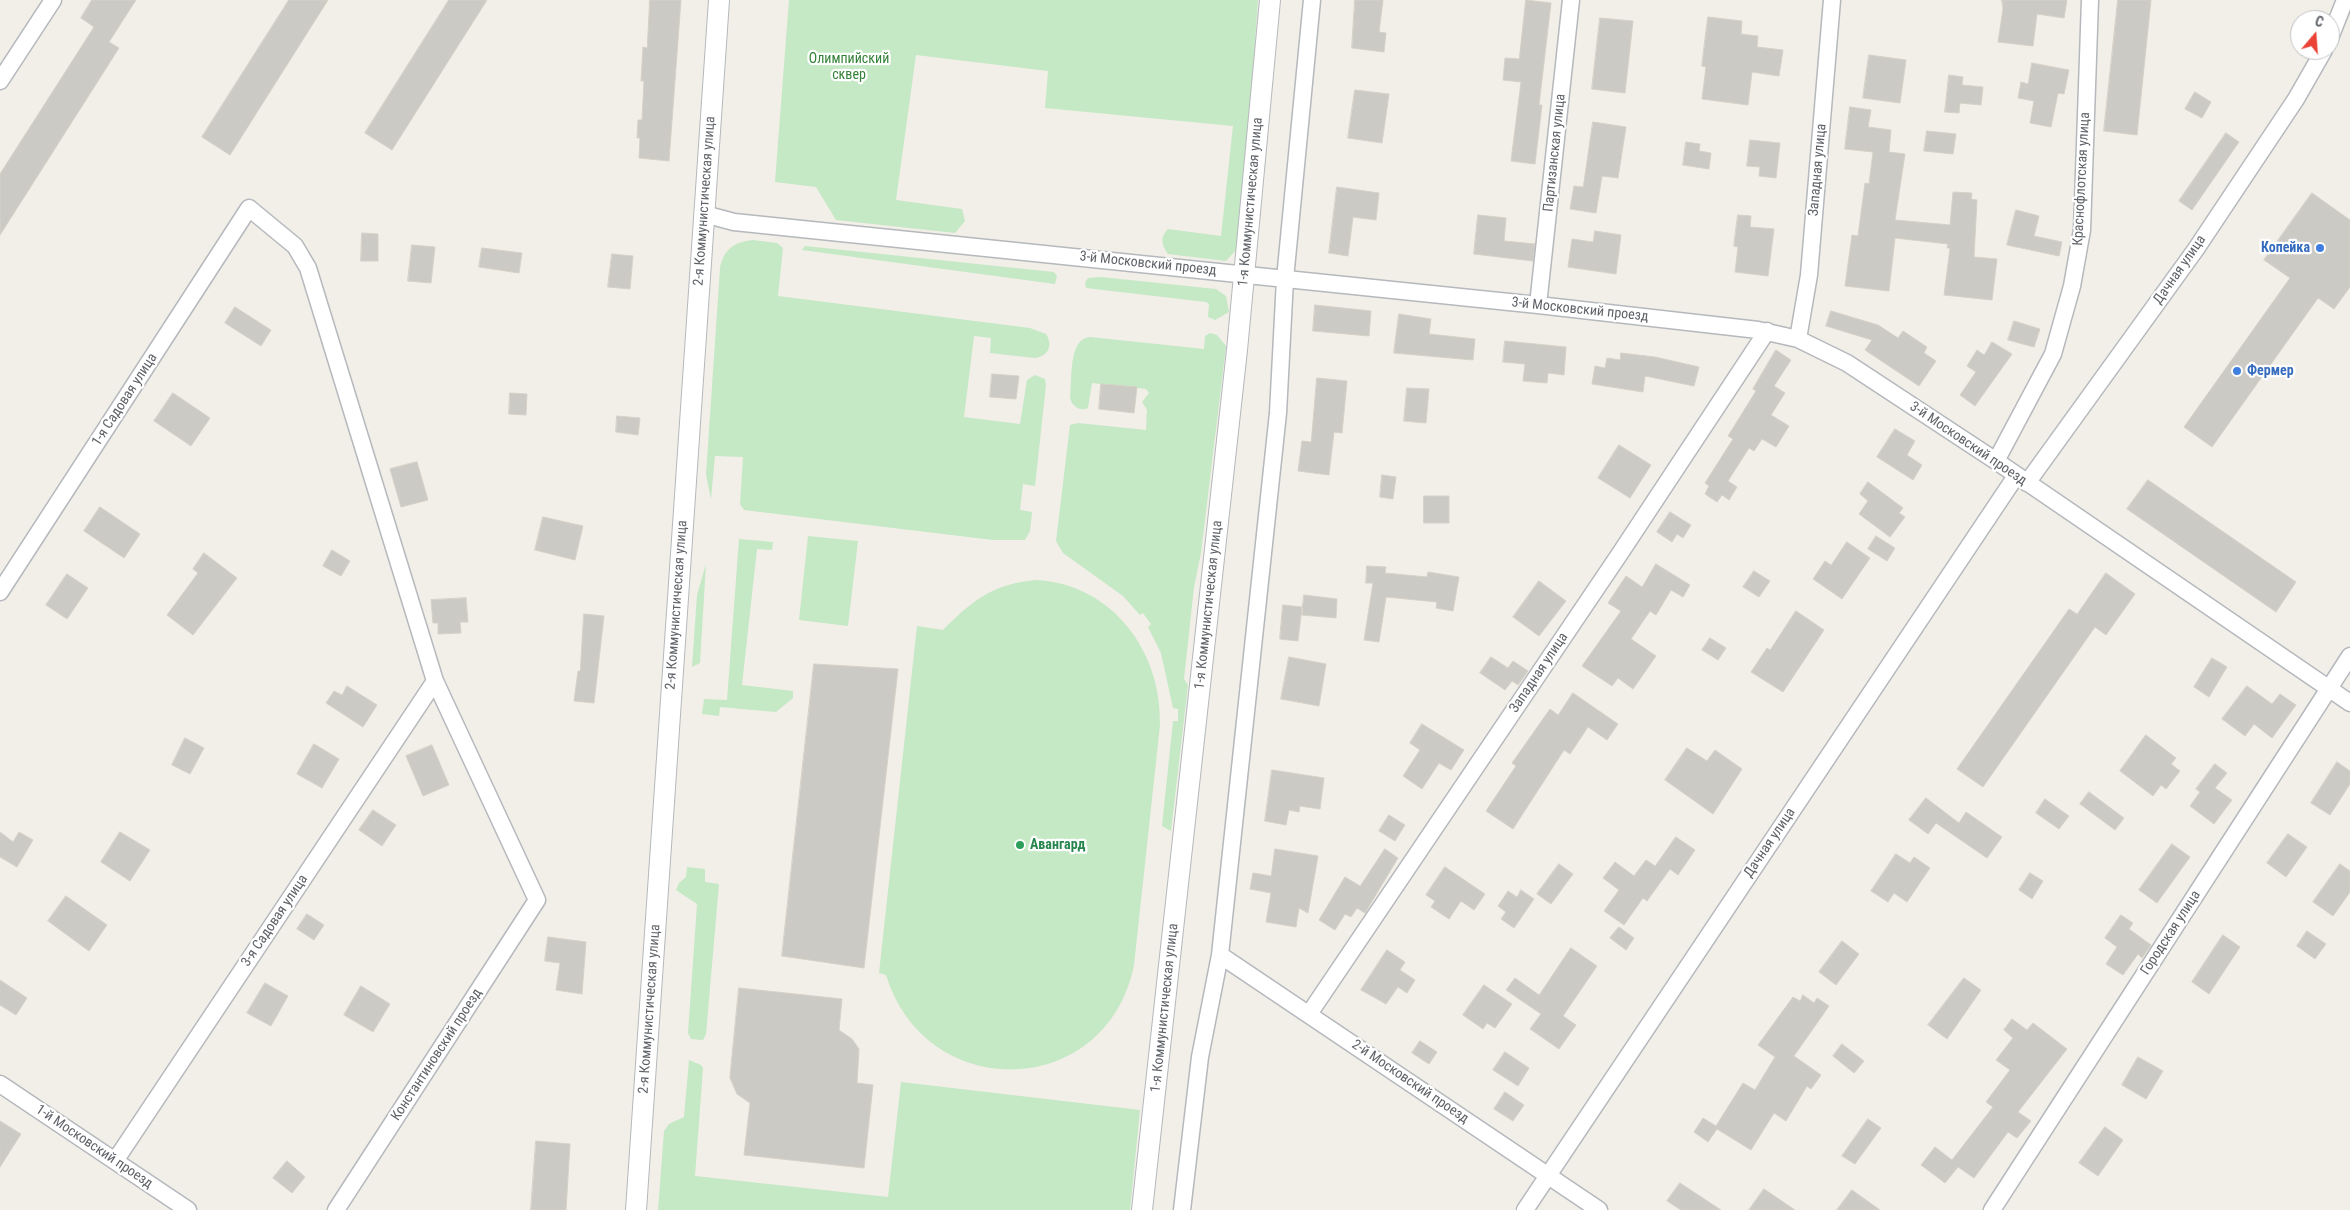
<!DOCTYPE html>
<html>
<head>
<meta charset="utf-8">
<style>
	body { margin:0 }
	#map { position:relative; width:2350px; height:1210px; overflow:hidden; background:#f1efe8; font-family:"Roboto Condensed",sans-serif }
	canvas { display:block }
	.north { position:absolute; left:2290px; top:10px; width:50px; height:50px; box-sizing:border-box; background:#fff; border:1px solid #bfc1c3; border-radius:50%; rotate:18deg; font-size:14px; font-weight:700; line-height:20px; text-align:center; color:#5f6368 }
	.north::after { content:''; display:block; margin:auto; width:18px; height:22px; background:#ea4335; clip-path:polygon(50% 0,100% 100%,50% 72%,0 100%) }
</style>
</head>
<body>
<div id="map">
<canvas width="2350" height="1210"></canvas>
<div class="north">С</div>
</div>
<script>
const ctx = document.querySelector('canvas').getContext('2d');
ctx.lineJoin = 'round';
function paint(path, color) { ctx.fillStyle = color; ctx.fill(path, 'evenodd'); }
function strokePath(path, color, width, dash) { ctx.strokeStyle = color; ctx.lineWidth = width; ctx.lineCap = dash ? 'butt' : 'round'; ctx.setLineDash(dash || []); ctx.stroke(path); }
function write(font, color, halo, rows, align = 'center') {
  ctx.font = font + ' "Roboto Condensed",sans-serif'; ctx.lineWidth = 4.5; ctx.setLineDash([]); ctx.textBaseline = 'middle'; ctx.strokeStyle = halo; ctx.fillStyle = color; for (const [text, x, y, turn = 0] of rows) {
    ctx.save(); ctx.translate(x, y); ctx.rotate((+turn || 0) * Math.PI / 180); ctx.textAlign = isNaN(turn) ? turn : align; if (halo) ctx.strokeText(text, 0, 0); ctx.fillText(text, 0, 0); ctx.restore();
  }
}
paint(new Path2D(`
	M789,0H1258L1241,233L1236,250L1226,261L1168,254C1161,244 1160,237 1168,229L1221,236L1233,126L1045,108L1048,71L916,55L896,200L962,209L965,221L955,233L836,220L816,187L775,182Z
	M753,240L777,243L783,248L778,296L1030,328L1046,334C1053,345 1049,356 1035,358L990,353L991,338L974,336L964,417L1020,424L1027,380L1035,375L1045,379L1046,385L1035,486L1023,484L1020,510L1032,512L1030,531L1025,540H993L744,510L740,504L743,457L715,456L711,499L706,475L720,268C724,249 734,242 753,240Z
	M805,246L1054,272L1057,276L1055,284L802,250Z
	M1101,277L1216,289L1226,296L1229,312L1215,320L1208,317L1209,304L1206,302L1086,288L1085,283L1088,278Z
	M1210,333L1217,335L1226,346L1201,553L1194,587L1184,679L1188,685L1171,831L1162,826L1173,721H1178V709L1173,708L1161,653L1148,627L1151,624L1143,613L1140,615L1123,596L1063,553L1056,541L1070,425L1078,423L1146,430L1147,410L1142,402L1149,393L1146,389L1092,383L1088,408C1080,412 1072,406 1070,398C1072,381 1068,338 1090,337L1204,349L1205,336Z
	M808,536L858,541L848,626L799,620Z
	M739,539L773,542L772,550L757,549L742,685L793,691V698L776,712L720,707L719,716L702,714L704,699L727,700Z
	M706,564L700,663L692,667L697,595Z
	M1036,580C1112,584 1162,651 1160,725L1134,965C1107,1100 926,1105 886,975L879,973L917,626L943,630C973,600 993,584 1036,580Z
	M687,867L705,869V882L719,884L706,1034L703,1040L691,1039L688,1033L697,904L676,890L679,883L686,877Z
	M689,1060L701,1065L703,1068L695,1176L888,1197L901,1082L1140,1110L1130,1210H658L664,1131L669,1124L684,1117Z`), '#c5e8c5');
const building = new Path2D(`
	M92,0H136L109,42L119,48L0,235V174L94,27L81,18Z
	M289,0H328L230,155L202,137Z
	M449,0H487L392,150L365,133Z
	M650,0H681L669,161L639,158L640,138H637L638,120H642L644,81H641L643,47L647,48Z
	M1355,0H1383L1379,32L1386,33L1384,52L1352,48Z
	M1526,0L1551,3L1539,105H1542L1535,164L1511,161L1521,82L1503,80L1505,58L1519,59Z
	M2002,0H2067L2064,18L2037,14L2033,46L1998,42L2003,9Z
	M2118,0H2151L2137,135L2104,131Z
	M1708,17L1742,21L1741,34L1758,36L1757,47L1783,50L1779,76L1752,72L1748,105L1702,99L1706,67L1702,66Z
	M1600,18L1633,21L1625,93L1592,89Z
	M1869,55L1906,60L1900,103L1863,98Z
	M2032,63L2069,70L2064,94L2058,93L2051,127L2030,123L2034,101L2018,98L2021,82L2028,84Z
	M1949,75L1963,77L1962,85L1983,87L1981,105L1960,103L1959,113L1945,112Z
	M1355,90L1389,94L1382,143L1348,138Z
	M2195,92L2211,102L2202,118L2185,109Z
	M1850,107L1871,110L1868,127L1891,130L1889,152L1905,154L1895,220L1950,225L1953,192L1972,193L1971,199L1977,200L1974,257L1997,259L1992,300L1944,295L1950,248H1947L1948,244L1895,238L1889,291L1845,286L1852,235L1858,236L1865,183L1869,184L1873,152L1845,149Z
	M1593,122L1626,127L1618,178L1602,176L1596,213L1570,209L1574,186L1583,187Z
	M1927,131L1956,134L1953,154L1924,151Z
	M2226,133L2239,142L2192,210L2179,201Z
	M1750,140L1780,143L1776,178L1759,176L1760,167L1747,166Z
	M1686,142L1700,144L1699,151L1711,153L1709,169L1683,165Z
	M1337,187L1379,193L1376,220L1353,217L1348,256L1329,253Z
	M2312,193L2350,220V287L2334,309L2318,298L2212,447L2184,427L2290,278L2264,260Z
	M2016,210L2039,216L2034,236L2062,242L2059,256L2007,245Z
	M1478,215L1506,218L1504,241L1535,244L1533,261L1474,254Z
	M1738,215L1751,216L1750,227L1774,229L1768,276L1735,272L1738,247L1734,246Z
	M1595,231L1621,235L1616,274L1568,267L1572,239L1593,242Z
	M362,233L378,234V261H361Z
	M412,245L435,247L431,283L408,281Z
	M482,248L522,253L519,273L479,267Z
	M612,254L633,256L630,289L608,287Z
	M1315,305L1371,311L1369,336L1313,331Z
	M235,307L271,330L261,346L225,323Z
	M1831,311L1878,325L1898,338L1903,331L1927,347L1924,353L1936,361L1919,386L1865,350L1872,340L1826,326Z
	M1399,314L1431,319L1429,334L1475,339L1473,360L1394,353Z
	M2014,321L2040,329L2034,347L2008,340Z
	M1505,341L1566,347L1564,375L1548,373L1547,383L1523,381L1525,364L1503,362Z
	M1992,342L2012,354L1975,406L1960,395L1976,372L1967,366L1977,350L1984,355Z
	M1776,350L1791,360L1774,386L1785,393L1771,415L1789,426L1776,447L1762,439L1754,451L1749,448L1728,481L1737,487L1729,500L1722,495L1717,502L1705,494L1709,486L1705,483L1733,439L1728,436L1756,391L1753,389Z
	M1621,353L1655,357L1699,367L1694,386L1645,376L1643,392L1592,384L1595,366L1605,368L1607,358L1620,360Z
	M992,374L1019,376L1016,399L990,397Z
	M1317,378L1347,381L1342,433L1334,432L1329,475L1298,471L1302,441L1311,442Z
	M1101,384L1137,387L1134,413L1099,409Z
	M1407,388L1429,389L1426,423L1404,421Z
	M173,393L210,418L191,446L154,421Z
	M510,393L527,394L526,415L509,414Z
	M617,416L640,418L638,435L616,432Z
	M1895,429L1915,441L1907,455L1922,465L1913,480L1877,457Z
	M1619,445L1651,465L1630,498L1598,478Z
	M417,462L428,500L401,507L390,469Z
	M1382,475L1396,477L1393,499L1380,497Z
	M2148,480L2296,582L2276,612L2127,509Z
	M1868,482L1903,508L1899,513L1905,517L1890,537L1859,514L1868,501L1860,494Z
	M1424,496H1449V523H1424Z
	M100,507L140,534L124,558L84,531Z
	M1670,512L1691,525L1683,538L1677,534L1672,542L1657,532Z
	M543,517L583,526L575,560L535,550Z
	M1876,536L1895,548L1887,561L1868,549Z
	M1847,542L1870,558L1842,599L1813,579L1825,561L1831,565Z
	M332,550L350,561L341,576L323,566Z
	M204,553L237,578L193,635L167,615L198,573L193,569Z
	M1656,564L1690,585L1683,597L1671,590L1656,615L1650,611L1631,639L1656,656L1633,689L1618,678L1612,686L1582,666L1621,611L1608,603L1626,576L1642,587Z
	M1367,566L1386,567L1385,573L1427,577L1428,572L1459,577L1453,611L1436,608L1437,602L1386,597L1379,642L1364,640L1373,583H1366Z
	M1754,571L1770,581L1759,597L1743,587Z
	M2106,573L2135,594L2106,635L2095,627L1983,787L1957,769L2069,609L2077,614Z
	M67,574L88,588L67,619L46,605Z
	M1539,581L1566,601L1539,636L1513,617Z
	M1304,595L1337,599L1336,618L1302,615Z
	M466,598L468,622H460L461,633L438,634V623H433L431,600Z
	M1283,605L1302,607L1298,641L1280,639Z
	M1796,611L1824,630L1783,692L1751,672L1767,648L1770,650Z
	M584,614L604,616L594,703L574,701L578,671H580Z
	M1710,638L1726,648L1718,660L1702,650Z
	M1289,657L1326,664L1319,706L1281,699Z
	M1491,657L1508,668L1513,661L1528,671L1518,685L1512,681L1505,690L1480,673Z
	M2212,658L2227,667L2209,697L2194,687Z
	M814,664L898,669L864,968L782,956Z
	M347,686L377,705L363,727L326,703L334,691L342,695Z
	M2247,686L2272,704L2280,694L2296,705L2272,738L2254,724L2245,736L2222,719Z
	M1573,693L1618,724L1607,740L1588,727L1570,754L1564,750L1513,829L1486,811L1516,766L1512,763L1550,709L1558,715Z
	M1422,724L1464,750L1451,770L1439,763L1422,789L1403,776L1420,750L1410,743Z
	M2146,735L2176,758L2171,764L2180,771L2166,789L2161,785L2153,796L2120,771Z
	M185,738L204,748L190,774L172,765Z
	M314,744L339,759L322,788L297,774Z
	M432,745L449,785L423,796L406,756Z
	M1687,748L1707,761L1715,750L1742,769L1713,814L1665,780Z
	M2337,762L2350,771V784L2330,815L2311,803Z
	M2215,764L2227,773L2215,788L2232,800L2214,824L2190,806L2200,792L2196,789Z
	M1272,770L1324,778L1320,809L1300,806L1299,812L1289,810L1286,825L1265,821Z
	M2089,792L2124,818L2115,830L2080,804Z
	M1926,798L1959,823L1966,812L2002,837L1987,858L1936,823L1928,834L1909,820Z
	M2045,799L2069,816L2059,829L2036,813Z
	M373,810L396,825L382,846L359,830Z
	M1389,815L1405,825L1395,841L1379,831Z
	M0,832L13,842L19,832L33,840L17,867L0,857Z
	M120,832L150,850L130,881L101,862Z
	M2288,834L2307,847L2286,877L2267,863Z
	M1676,837L1695,850L1678,875L1670,869L1647,901L1643,898L1624,925L1604,911L1619,890L1603,878L1615,862L1634,876L1646,860L1655,866Z
	M2172,844L2190,857L2157,903L2139,890Z
	M1275,849L1318,856L1308,913L1299,908L1296,927L1266,922L1271,893L1250,889L1253,873L1271,876Z
	M1385,849L1398,858L1365,913L1357,908L1351,917L1345,914L1335,930L1319,920L1345,877L1360,886Z
	M1896,854L1910,863L1914,857L1930,868L1907,902L1894,893L1888,902L1871,891Z
	M1559,864L1573,874L1551,904L1537,894Z
	M2340,864L2350,871V892L2333,916L2313,902Z
	M1445,867L1485,894L1474,910L1461,901L1449,919L1431,907L1435,901L1426,895Z
	M2030,873L2043,881L2032,899L2019,890Z
	M1521,890L1534,899L1514,928L1501,919L1506,912L1498,906L1508,891L1517,897Z
	M66,896L107,925L89,951L48,921Z
	M307,914L324,925L314,940L297,929Z
	M2121,915L2133,923L2129,929L2151,945L2142,958L2138,954L2123,975L2106,964L2117,947L2105,938Z
	M1619,927L1634,938L1626,950L1610,938Z
	M2307,931L2326,944L2315,959L2297,946Z
	M2223,935L2240,947L2209,994L2192,982Z
	M548,937L586,942L582,994L556,990L560,963L545,961Z
	M1842,941L1859,954L1836,985L1819,972Z
	M1571,948L1597,966L1563,1016L1576,1025L1559,1049L1530,1029L1541,1014L1506,990L1515,978L1539,995Z
	M1387,950L1405,962L1400,970L1415,980L1407,993L1398,987L1386,1004L1361,990Z
	M1964,978L1981,990L1947,1039L1928,1025Z
	M0,980L27,998L16,1015L0,1005Z
	M265,983L288,996L271,1026L247,1013Z
	M1484,985L1512,1004L1495,1028L1487,1023L1483,1029L1463,1015Z
	M361,986L390,1004L373,1032L344,1015Z
	M739,988L842,999L839,1030L852,1039L859,1049L857,1083L873,1085L864,1168L744,1155L750,1103L737,1094L730,1078Z
	M1803,995L1814,1003L1817,998L1829,1006L1794,1056L1821,1075L1811,1089L1807,1086L1786,1121L1774,1113L1751,1150L1717,1129L1708,1142L1694,1132L1703,1118L1716,1126L1743,1083L1755,1090L1775,1057L1758,1045L1793,997L1800,1001Z
	M2012,1019L2027,1030L2033,1023L2067,1049L2018,1112L2031,1121L2017,1138L2008,1132L1974,1178L1958,1167L1945,1183L1921,1165L1935,1147L1952,1160L1993,1107L1986,1102L2010,1070L1996,1060L2013,1038L2004,1030Z
	M1420,1041L1437,1052L1429,1064L1412,1053Z
	M1842,1044L1864,1061L1854,1073L1833,1056Z
	M1505,1052L1529,1068L1518,1086L1493,1070Z
	M2138,1057L2163,1071L2146,1099L2122,1085Z
	M1505,1092L1524,1105L1513,1121L1494,1109Z
	M1868,1119L1881,1128L1855,1164L1842,1156Z
	M0,1121L21,1134L0,1167Z
	M2105,1127L2123,1140L2098,1176L2079,1163Z
	M536,1141L570,1144L566,1210H531Z
	M287,1161L305,1177L292,1193L273,1178Z
	M1680,1183L1721,1210H1681L1667,1201Z
	M1764,1189L1795,1210H1749Z
	M1852,1190L1880,1210H1837Z`);
paint(building, '#cccac5');
strokePath(building, '#d6d1c6', 1);
const minor = new Path2D(`
	M2330,38L2345,0
	M0,81L53,0
	M704,214L734,222L1538,305L1758,330L1798,339L1847,363L1996,461L2350,703
	M1538,305L1571,0
	M1798,339L1809,275L1832,0
	M1996,461L2053,354L2072,286L2082,230L2090,0
	M2027,483L2196,249L2296,99L2324,50
	M0,592L249,208L295,246L308,268L435,681L537,900L336,1210
	M1220,955L1599,1210
	M1309,1014L1621,552L1767,331
	M0,1084L188,1210
	M115,1161L435,681
	M1182,1210L1200,1057L1220,955L1278,413L1285,279L1312,0
	M1525,1210L2016,476
	M1992,1210L2350,656`);
const tertiary = new Path2D(`
	M636,1210L719,0
	M1142,1210L1237,350L1270,0`);
strokePath(minor, '#b5b8bc', 19);
strokePath(tertiary, '#b5b8bc', 22);
strokePath(minor, '#fff', 16);
strokePath(tertiary, '#fff', 20);
for (const [x, y, r, color] of [
	[2320,248,5,"#3f7fe0"],
	[2237,371,5,"#3f7fe0"],
	[1020,845,5,"#2e9e5b"]
]) { const dot = new Path2D(); dot.arc(x, y, r, 0, 2 * Math.PI); ctx.fillStyle = color; ctx.fill(dot); strokePath(dot, '#fff', 2); }
write('14px', '#348238', '#fff', [
	["Олимпийский",849,59],
	["сквер",849,75]
]);
write('14px', '#5f6368', '#fff', [
	["Партизанская улица",1555,153,-84],
	["Западная улица",1818,170,-85],
	["Краснофлотская улица",2082,179,-87],
	["2-я Коммунистическая улица",705,201,-86],
	["1-я Коммунистическая улица",1251,202,-85],
	["3-й Московский проезд",1148,264,6],
	["Дачная улица",2180,270,-55],
	["3-й Московский проезд",1580,310,6],
	["1-я Садовая улица",125,400,-57],
	["3-й Московский проезд",1968,444,34],
	["2-я Коммунистическая улица",677,605,-86],
	["1-я Коммунистическая улица",1209,605,-84],
	["Западная улица",1539,673,-56],
	["Дачная улица",1770,843,-56],
	["3-я Садовая улица",275,921,-56],
	["Городская улица",2171,933,-57],
	["1-я Коммунистическая улица",1165,1008,-84],
	["2-я Коммунистическая улица",650,1009,-86],
	["Константиновский проезд",437,1055,-57],
	["2-й Московский проезд",1410,1082,34],
	["1-й Московский проезд",94,1147,34]
]);
write('bold 14px', '#366cbe', '#fff', [
	["Копейка",2310,248],
	["Фермер",2247,371,"left"]
], 'right');
write('bold 14px', '#27864d', '#fff', [
	["Авангард",1030,845]
], 'left');
</script>
</body>
</html>
